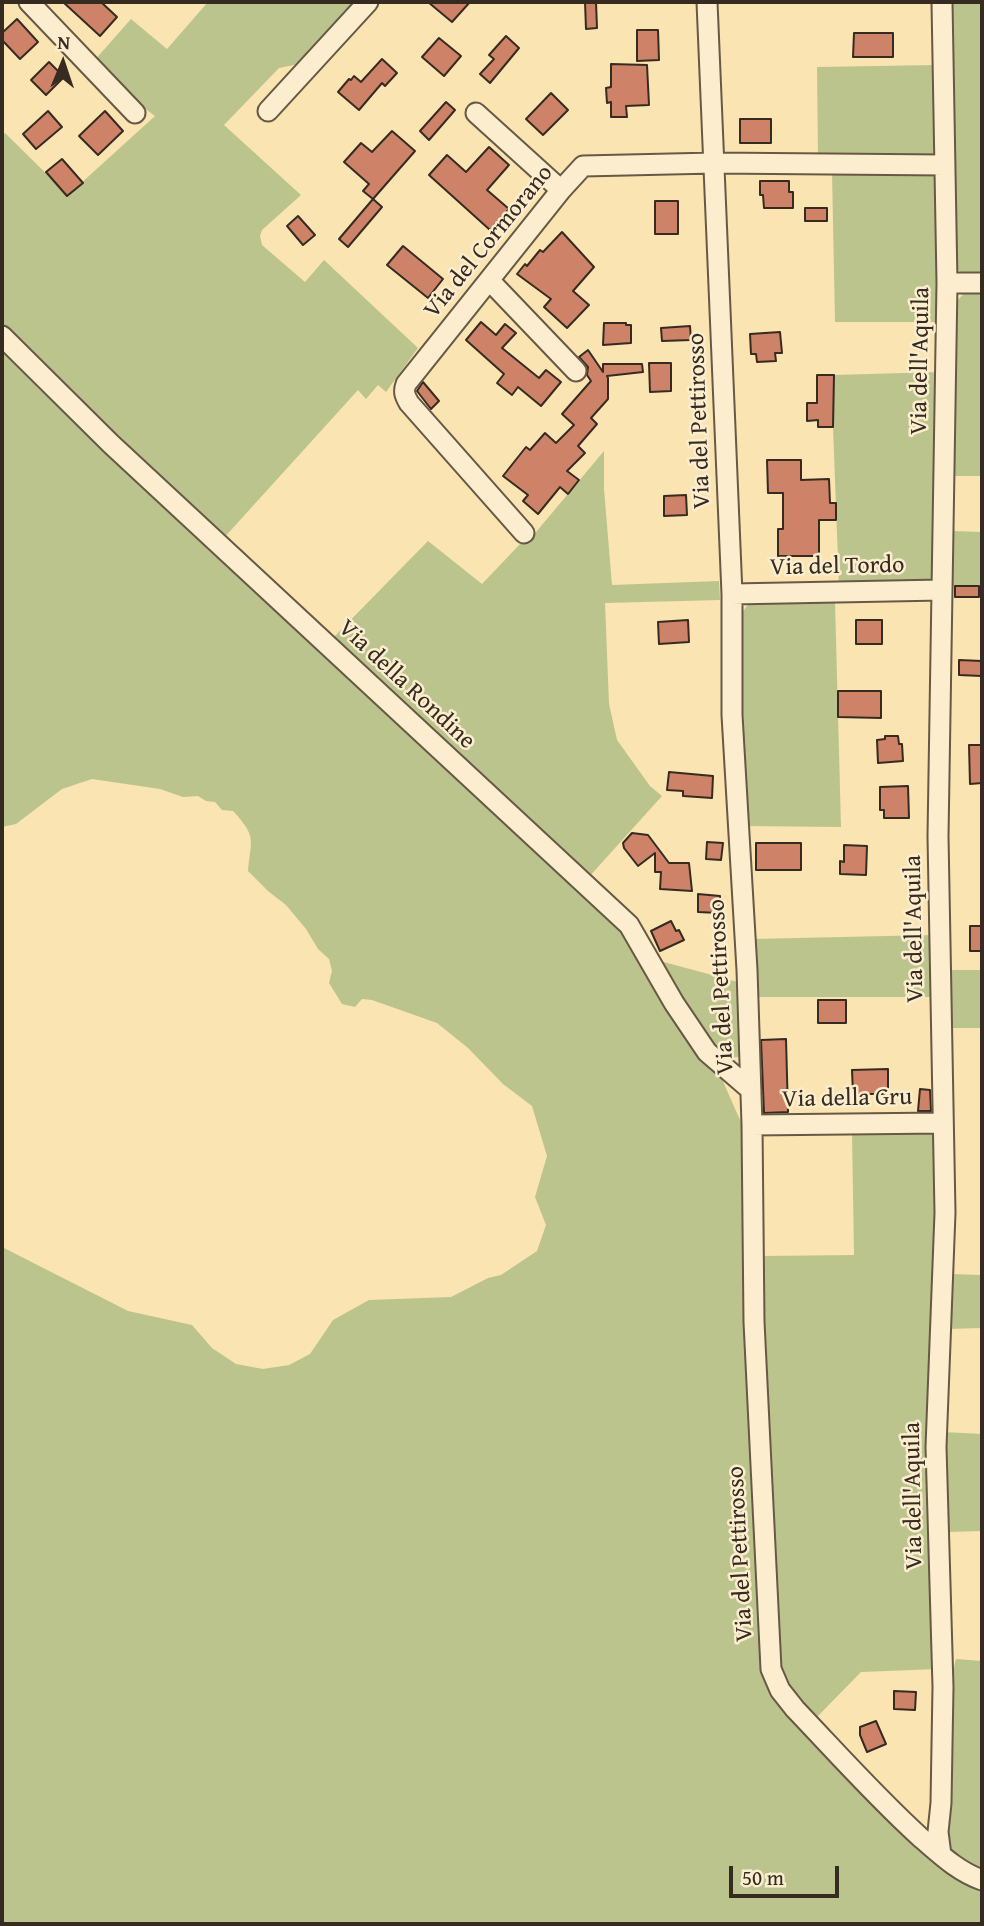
<!DOCTYPE html>
<html>
<head>
<meta charset="utf-8">
<style>
	body { margin:0 }
	#map { position:relative; width:984px; height:1926px; overflow:hidden; background:#f9e4b2; font-family:"Gentium Book Plus",serif }
	canvas { display:block }
	.frame { position:absolute; inset:0; border:4px solid #362b21; pointer-events:none }
	.north { position:absolute; left:28px; top:28px; width:70px; height:70px; -webkit-text-stroke:5px #fbedcd; paint-order:stroke; rotate:2deg; font-size:19px; font-weight:700; line-height:28px; text-align:center; color:#362b21 }
	.north::after { content:''; display:block; margin:auto; width:24px; height:32px; background:#362b21; clip-path:polygon(50% 0,100% 100%,50% 72%,0 100%) }
	.scale { position:absolute; left:729px; top:1866px; width:110px; height:32px; box-sizing:border-box; border:4px solid #362b21; border-top:0; padding-left:9px; font-size:21px; line-height:24px; white-space:nowrap; color:#362b21; -webkit-text-stroke:5px #fbedcd; paint-order:stroke }
</style>
</head>
<body>
<div id="map">
<canvas width="984" height="1926"></canvas>
<div class="frame"></div>
<div class="north">N</div>
<div class="scale">50 m</div>
</div>
<script>
const ctx = document.querySelector('canvas').getContext('2d');
ctx.lineJoin = 'round';
function paint(path, color) { ctx.fillStyle = color; ctx.fill(path, 'evenodd'); }
function strokePath(path, color, width, dash) { ctx.strokeStyle = color; ctx.lineWidth = width; ctx.lineCap = dash ? 'butt' : 'round'; ctx.setLineDash(dash || []); ctx.stroke(path); }
function write(font, color, halo, rows, align = 'center') {
  ctx.font = font + ' "Gentium Book Plus",serif'; ctx.lineWidth = 5; ctx.setLineDash([]); ctx.textBaseline = 'middle'; ctx.strokeStyle = halo; ctx.fillStyle = color; for (const [text, x, y, turn = 0] of rows) {
    ctx.save(); ctx.translate(x, y); ctx.rotate((+turn || 0) * Math.PI / 180); ctx.textAlign = isNaN(turn) ? turn : align; if (halo) ctx.strokeText(text, 0, 0); ctx.fillText(text, 0, 0); ctx.restore();
  }
}
paint(new Path2D(`
	M208,2H360L299,64L279,68L224,125L301,195L262,230L260,236L262,245L305,282L324,260L418,348L386,392L378,385L366,399L358,390L222,540L2,328V136L5,133L68,195L155,116L132,99L93,62L131,19L167,49Z
	M949,2H982V274H965L956,269Z
	M936,65L938,156L818,157L817,67Z
	M938,171L939,322H835L832,172Z
	M967,290H982V476H953L952,316L957,301Z
	M2,345L624,928L721,1077L744,1129L771,1683L982,1886V1924H2V1247L128,1311L192,1325L212,1348L236,1364L263,1369L289,1365L310,1354L333,1320L369,1300L451,1297L488,1278L501,1275L537,1251L546,1225L535,1197L547,1156L532,1106L503,1084L468,1048L437,1023L372,1000L362,999L355,1007L342,1004L329,983L332,971L329,959L318,949L306,929L286,905L268,891L248,871C251,839 257,837 233,811L222,810L215,802L206,801L198,796L183,797L160,789L92,779L62,789L16,824L2,827Z
	M939,372L936,580L927,584L839,586L833,427L834,375Z
	M604,451V489L612,585L719,581L720,600L605,603L609,704L617,740L650,786L662,796L588,878L331,640L428,541L482,584L521,543L536,532Z
	M953,531L982,532V586H952Z
	M835,602L841,827L744,826L738,650L739,612L744,610L749,603Z
	M932,935L933,997H757L752,939Z
	M660,961L738,982L741,1052L739,1057L726,1058L715,1053Z
	M951,970H982V1028H951Z
	M934,1130L939,1215L938,1669L861,1672L814,1720L790,1694L777,1667L762,1256L854,1255L852,1133Z
	M949,1274L982,1275V1328L945,1329Z
	M943,1432L982,1434V1531L947,1532Z
	M956,1659L982,1661V1873C966,1864 953,1858 947,1840L952,1675Z`), '#bcc48d');
const building = new Path2D(`
	M63,2H101L117,17L100,36Z
	M428,2H470L452,22Z
	M585,2H596L597,28L586,29Z
	M17,19L38,42L20,59L2,40V33Z
	M637,30H658L659,60L637,61Z
	M854,33H893V57H853Z
	M506,36L519,48L490,83L480,74L494,59L489,55Z
	M439,38L461,56L444,76L422,57Z
	M382,59L397,73L385,86L382,83L359,110L338,92L349,79L351,80L354,76L361,82Z
	M49,62L64,77L46,95L31,80Z
	M611,64L647,65L649,105L626,106L627,117H611V102L607,103L606,88L611,87Z
	M551,93L568,110L543,135L526,119Z
	M446,102L455,110L429,140L420,131Z
	M48,111L62,127L36,149L23,134Z
	M105,111L123,131L98,155L79,136Z
	M740,119H771V143H740Z
	M392,131L415,151L373,199L363,191L369,184L344,162L361,143L372,152Z
	M489,147L509,165L487,190L509,209L490,230L429,175L447,155L466,172Z
	M62,159L83,183L67,196L46,172Z
	M760,181H789V192H793V208H764L763,195H760Z
	M373,199L382,207L348,247L339,239Z
	M655,201H678V234H655Z
	M805,208H827V221H805Z
	M298,216L315,235L303,245L287,226Z
	M562,232L594,267L573,291L589,305L567,328L544,307L551,299L517,274L525,264L527,266L540,250L543,252Z
	M403,246L443,279L428,298L387,265Z
	M481,322L496,335L505,324L516,333L502,348L539,378L546,370L561,382L541,406L518,387L512,395L497,383L504,374L466,340Z
	M604,323H626V325H631V343L603,345Z
	M690,326L691,340L662,341L661,328Z
	M780,332L782,353H775L776,361L757,362L756,354H751L750,334Z
	M588,350L603,372V364H642L643,372L607,376L608,378V399L591,418L597,424L578,446L585,453L567,471L579,480L568,494L560,487L538,514L523,501L528,495L503,476L526,447L530,450L545,433L556,443L574,425L562,414L591,381L587,375L588,367L579,357Z
	M649,363H671V391L650,392Z
	M817,375H834L833,427H818V420L807,421V403H817Z
	M423,382L439,401L431,409L417,391Z
	M767,460H801V480L829,479L830,503H836V520H819V556H778V529H783V493H768Z
	M686,495L687,515L664,516V496Z
	M955,586H979V597H955Z
	M688,620L689,642L659,644L658,622Z
	M856,620H882V644H856Z
	M959,660L982,661V676L959,675Z
	M838,691H881V718L838,717Z
	M885,736H898L899,744H902L903,761L878,763L877,740L885,739Z
	M969,745H982V783L970,784Z
	M669,772L713,776L712,798L683,796V791L667,790Z
	M908,786L909,818H884V810H880V787Z
	M632,833L648,835L669,863H689L692,891L660,889L661,872H655V853L638,866L624,848L623,843Z
	M707,842L723,843L721,860L706,859Z
	M756,843H801V870H756Z
	M844,845L867,846L866,875L840,874V861L844,862Z
	M698,894L720,896L719,913L698,912Z
	M671,921L676,931L679,930L684,940L660,951L651,931Z
	M970,926H982V951H970Z
	M818,1000H846V1023H818Z
	M786,1039L788,1112L764,1113L761,1040Z
	M888,1069V1094H853L852,1070Z
	M920,1089L930,1090L931,1111H918Z
	M894,1691L916,1692L915,1710L894,1709Z
	M876,1721L886,1744L867,1752L860,1735V1727Z`);
paint(building, '#ce8369');
strokePath(building, '#362b21', 2);
const minor = new Path2D(`
	M29,2L135,113
	M707,2L732,594V715L747,970L752,1125L754,1322L771,1669L780,1690L795,1709C836,1752 876,1797 920,1837C940,1854 957,1871 982,1880
	M268,111L368,2
	M476,113L561,190
	M489,280L576,371
	M947,283H982
	M2,336L111,444L629,925L674,1003L707,1052L751,1090
	M524,533L409,403C405,396 403,392 406,384L561,190L583,166L714,163L945,165
	M732,594L942,590
	M752,1125L943,1123
	M941,1855L938,1832L941,1803L943,1687L936,1447L945,1213L938,836L947,283L942,2`);
strokePath(minor, '#675945', 23);
strokePath(minor, '#fbedcd', 19);
write('24px', '#362b21', '#fbedcd', [
	["Via del Cormorano",489,242,-51],
	["Via dell'Aquila",921,361,-89],
	["Via del Pettirosso",700,421,-92],
	["Via del Tordo",837,567,-1],
	["Via della Rondine",406,685,43],
	["Via dell'Aquila",915,929,-91],
	["Via del Pettirosso",722,987,-93],
	["Via della Gru",847,1099,-1],
	["Via dell'Aquila",914,1496,-91],
	["Via del Pettirosso",741,1554,-93]
]);
</script>
</body>
</html>
